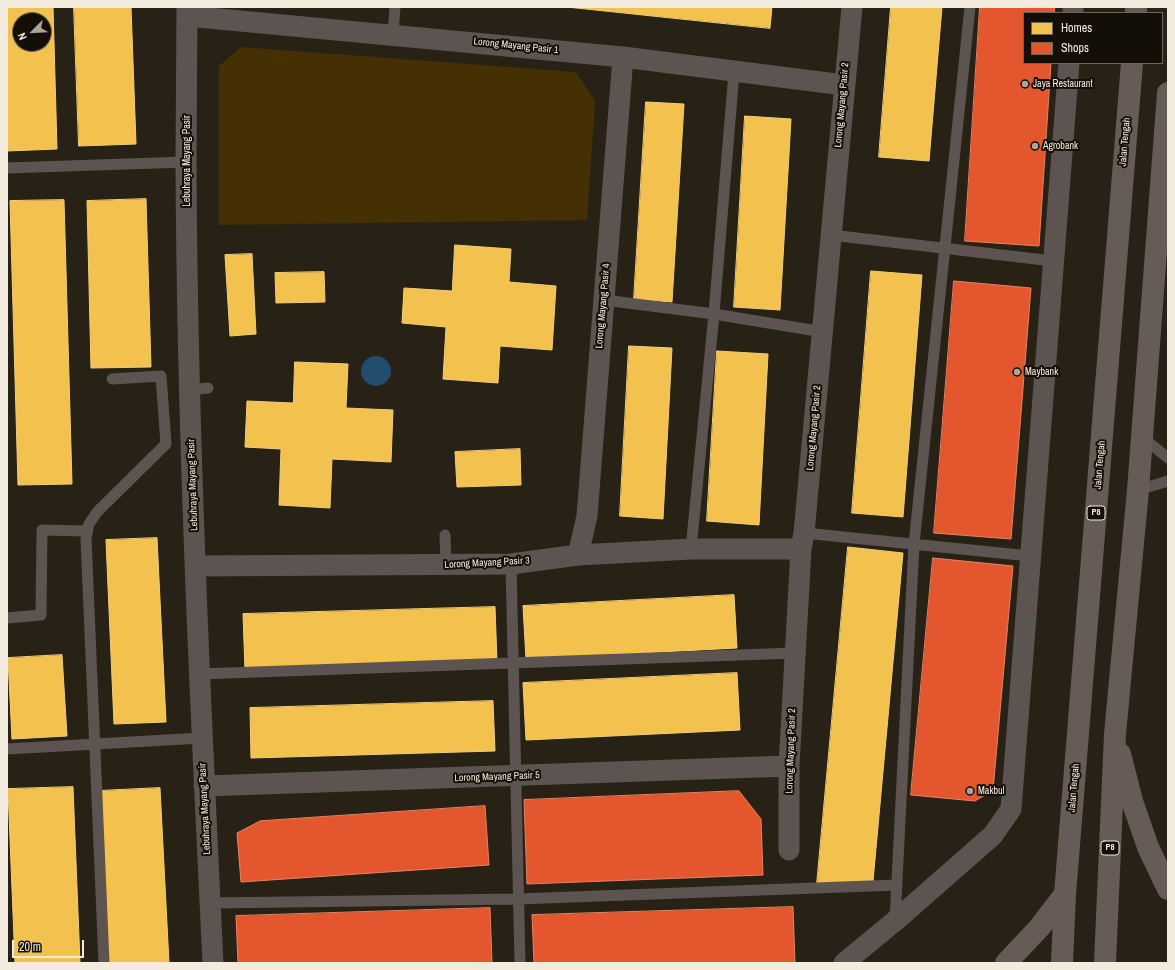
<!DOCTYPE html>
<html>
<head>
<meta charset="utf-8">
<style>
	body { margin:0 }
	#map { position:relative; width:1175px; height:970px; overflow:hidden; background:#282216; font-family:"Archivo Narrow",sans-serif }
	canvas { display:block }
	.frame { position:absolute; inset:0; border:8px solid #f2ebde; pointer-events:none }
	.legend { position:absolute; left:1023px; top:12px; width:140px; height:52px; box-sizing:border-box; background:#130e06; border:1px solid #6c665c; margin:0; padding:5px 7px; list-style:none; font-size:12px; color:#f2ebde }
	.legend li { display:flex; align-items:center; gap:8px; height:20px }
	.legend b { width:20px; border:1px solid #6c665c }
	.north { position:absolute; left:12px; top:12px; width:40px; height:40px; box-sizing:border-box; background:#130e06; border:1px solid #6c665c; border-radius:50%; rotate:246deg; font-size:11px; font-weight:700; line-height:16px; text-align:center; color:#f2ebde }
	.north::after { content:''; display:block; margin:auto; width:14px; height:18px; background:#aba598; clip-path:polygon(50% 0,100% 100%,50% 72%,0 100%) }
	.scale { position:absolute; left:12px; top:940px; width:72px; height:18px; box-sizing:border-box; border:2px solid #f2ebde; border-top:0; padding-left:5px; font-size:12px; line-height:14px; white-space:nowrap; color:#f2ebde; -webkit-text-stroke:3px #130e06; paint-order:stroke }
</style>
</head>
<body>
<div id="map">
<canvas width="1175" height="970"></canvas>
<div class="frame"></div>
<ul class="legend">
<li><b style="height:11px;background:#f2c14e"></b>Homes</li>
<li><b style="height:11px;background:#e4572e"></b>Shops</li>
</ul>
<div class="north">N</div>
<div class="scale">20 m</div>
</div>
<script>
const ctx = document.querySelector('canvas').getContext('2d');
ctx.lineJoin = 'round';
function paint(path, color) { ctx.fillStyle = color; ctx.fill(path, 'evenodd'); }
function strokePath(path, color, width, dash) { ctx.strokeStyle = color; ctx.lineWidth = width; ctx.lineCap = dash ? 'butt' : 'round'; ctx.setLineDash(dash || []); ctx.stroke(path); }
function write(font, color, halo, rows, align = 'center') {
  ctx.font = font + ' "Archivo Narrow",sans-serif'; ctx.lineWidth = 4; ctx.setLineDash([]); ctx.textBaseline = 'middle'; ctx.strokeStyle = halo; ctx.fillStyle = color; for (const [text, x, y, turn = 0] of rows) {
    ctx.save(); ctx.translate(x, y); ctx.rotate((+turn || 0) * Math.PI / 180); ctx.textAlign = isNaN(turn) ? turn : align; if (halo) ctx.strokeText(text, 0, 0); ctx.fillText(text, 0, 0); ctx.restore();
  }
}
paint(new Path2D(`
	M241,47L576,72L595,101L587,220L219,225V66Z`), '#443003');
paint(new Path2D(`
	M361 371a15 15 0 1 1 30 0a15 15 0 1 1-30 0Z`), '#234c6d');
const homes = new Path2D(`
	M7,7H53L57,149L7,151ZM20,20H44V44H20Z
	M74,7H131L136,144L79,146Z
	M567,7H772L770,28Z
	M891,7H942L929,161L879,157Z
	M646,102L684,104L672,302L634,299Z
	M745,116L791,119L780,310L734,307Z
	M146,199L151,367L91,368L87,201Z
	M64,200L72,484L18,485L10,201Z
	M455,245L511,249L509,282L556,286L552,350L500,346L498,383L443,379L446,327L402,323L404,288L452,291Z
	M252,254L256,334L230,336L225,255Z
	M871,271L922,275L903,517L852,513Z
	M324,272L325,302L276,303L275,273Z
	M629,346L672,348L663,519L620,516Z
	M717,351L768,354L759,525L707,521Z
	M295,362L348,364L346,408L393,410L391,462L332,459L330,508L279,505L281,449L245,447L247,401L293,403Z
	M520,449L521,485L457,487L455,452Z
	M157,538L166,722L114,724L106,540Z
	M848,547L903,553L873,881L817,884Z
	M734,595L737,648L526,659L523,606Z
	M495,607L497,662L245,670L243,614Z
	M62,655L67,736L12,739L8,658Z
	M737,673L740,730L526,740L523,683Z
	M493,701L495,751L251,758L250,708Z
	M73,787L80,963H15L8,789Z
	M160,788L169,963H108L98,791Z`);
paint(homes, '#f2c14e');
strokePath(homes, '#f2ce79', 1);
const shops = new Path2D(`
	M980,7H1055L1054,13H1024V63H1051L1039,246L965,241Z
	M954,281L1031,288L1011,539L934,533Z
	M933,558L1013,566L993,790L975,801L911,795Z
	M739,791L761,819L763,875L527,884L524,800Z
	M485,806L489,865L241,882L237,833L260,821Z
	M793,907L795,963H534L532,915Z
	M490,908L492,963H238L236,916Z`);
paint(shops, '#e4572e');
strokePath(shops, '#e88363', 1);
strokePath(new Path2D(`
	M393,34L395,7
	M7,168L186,162
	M831,235L1053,261
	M604,300L714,314L823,332
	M190,390L208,388
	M1142,437L1168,458
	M1138,490L1168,481
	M804,533L1030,556
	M445,535L446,566
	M691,549L714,314L734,72
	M511,564L520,963
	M7,618L41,615L42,530L87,531
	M199,674L795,653
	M7,749L202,738
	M210,903L518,899L897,885
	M895,920L914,544L970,7
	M104,963L86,538L89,524L97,512L166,444L161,376L112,379`), '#5d5351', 11);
strokePath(new Path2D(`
	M187,7C187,58 186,110 186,161C187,428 200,696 213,963
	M1073,13V7
	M187,16L623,57L844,85
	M578,555L587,516L623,57
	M196,566L511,564L578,555L691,549H801
	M204,786L789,766
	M789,850V766L801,549L804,533L852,7
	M844,963L895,921L993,835L1011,809L1069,63`), '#5d5351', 21);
strokePath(new Path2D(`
	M1136,13V7
	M1120,754L1132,801L1148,847L1168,889
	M1006,963L1039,928L1065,894
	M1062,963L1065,894L1132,63
	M1105,963L1115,734L1138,490L1168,93`), '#675b57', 22);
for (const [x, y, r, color] of [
	[1025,84,4,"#aba598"],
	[1035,146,4,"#aba598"],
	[1017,372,4,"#aba598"],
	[970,791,4,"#aba598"]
]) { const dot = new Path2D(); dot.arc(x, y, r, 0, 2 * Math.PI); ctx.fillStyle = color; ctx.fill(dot); strokePath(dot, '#130e06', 1.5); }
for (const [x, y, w] of [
	[1096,513,18],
	[1110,848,18]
]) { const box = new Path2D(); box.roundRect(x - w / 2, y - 7, w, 14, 3); ctx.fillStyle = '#130e06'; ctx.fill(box); strokePath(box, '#f2ebde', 1); }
write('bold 9px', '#f2ebde', null, [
	["P8",1096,513],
	["P8",1110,848]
]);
write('10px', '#f2ebde', '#130e06', [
	["Lorong Mayang Pasir 1",516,46,6],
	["Lorong Mayang Pasir 2",842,105,-85],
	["Jalan Tengah",1125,142,-85],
	["Lebuhraya Mayang Pasir",187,161,-90],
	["Lorong Mayang Pasir 4",603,306,-85],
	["Lorong Mayang Pasir 2",814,428,-85],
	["Jalan Tengah",1100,465,-85],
	["Lebuhraya Mayang Pasir",193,485,-92],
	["Lorong Mayang Pasir 3",487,563,-3],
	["Lorong Mayang Pasir 2",791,751,-88],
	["Lorong Mayang Pasir 5",497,777,-2],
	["Jalan Tengah",1074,788,-85],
	["Lebuhraya Mayang Pasir",205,809,-93]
]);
write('10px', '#f2ebde', '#130e06', [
	["Jaya Restaurant",1033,84],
	["Agrobank",1043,146],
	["Maybank",1025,372],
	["Makbul",978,791]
], 'left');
</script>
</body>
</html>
